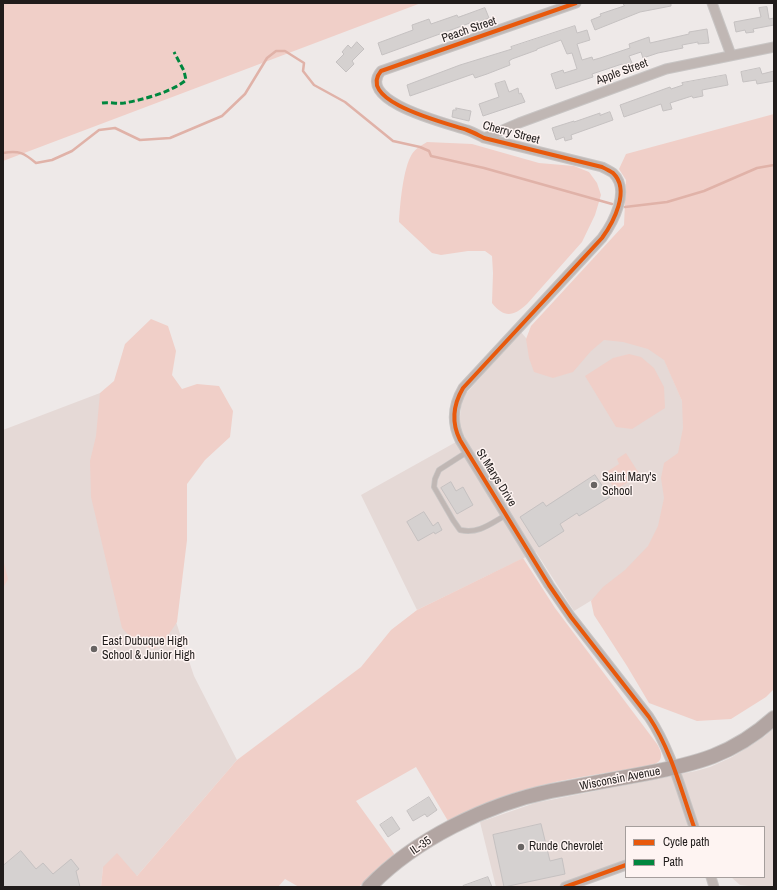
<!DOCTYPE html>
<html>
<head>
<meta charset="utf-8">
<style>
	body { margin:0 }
	#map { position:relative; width:777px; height:890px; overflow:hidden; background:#eee9e8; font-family:"Archivo Narrow",sans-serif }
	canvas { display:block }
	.frame { position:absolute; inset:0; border:4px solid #201c1b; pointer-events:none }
	.legend { position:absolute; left:625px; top:826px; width:140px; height:52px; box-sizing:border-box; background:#fef4f2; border:1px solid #a59e9c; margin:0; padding:5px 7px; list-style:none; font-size:12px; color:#201c1b }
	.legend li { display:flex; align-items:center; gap:8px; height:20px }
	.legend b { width:20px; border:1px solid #a59e9c }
</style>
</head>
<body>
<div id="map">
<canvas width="777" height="890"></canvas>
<div class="frame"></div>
<ul class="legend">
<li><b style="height:5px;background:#e8590c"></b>Cycle path</li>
<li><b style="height:5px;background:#00873e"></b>Path</li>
</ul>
</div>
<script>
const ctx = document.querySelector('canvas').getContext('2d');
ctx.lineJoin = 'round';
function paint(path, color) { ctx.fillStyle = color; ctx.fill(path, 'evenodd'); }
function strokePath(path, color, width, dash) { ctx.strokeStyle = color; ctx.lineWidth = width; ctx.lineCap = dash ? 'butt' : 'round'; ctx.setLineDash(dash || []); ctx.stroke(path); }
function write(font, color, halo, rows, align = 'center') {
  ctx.font = font + ' "Archivo Narrow",sans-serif'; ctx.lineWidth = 3; ctx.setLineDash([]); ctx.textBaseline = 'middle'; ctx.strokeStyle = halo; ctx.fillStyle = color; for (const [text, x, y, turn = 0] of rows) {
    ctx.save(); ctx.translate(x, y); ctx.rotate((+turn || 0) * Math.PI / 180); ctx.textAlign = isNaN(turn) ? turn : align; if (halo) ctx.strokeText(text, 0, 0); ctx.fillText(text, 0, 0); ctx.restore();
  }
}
paint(new Path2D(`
	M601,323L656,340L704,452L676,549L574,611L536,552L417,610L361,495L465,437L459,426L462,398L521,332L550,367Z
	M100,393L194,676L237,760L137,876L103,867L101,887H3V430Z
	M774,728V887H758L740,885L731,877H764V827H626V870L579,887H496L480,822L535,803L696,771L710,767L732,757L750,746L765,736Z`), '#e5d9d6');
paint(new Path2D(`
	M3,3H421L3,161Z
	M774,114V689L766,697L731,719L697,721L649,703L627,666L594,615L591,601L603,587L625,570L648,546L658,526L664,498L661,478L664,463L678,453L683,428L682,401L664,360L648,349L623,342L604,340L591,351L573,372L553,378L534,372L529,358L526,339L531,326L624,225L626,180L619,169L626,154Z
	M427,142L472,144L539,163L574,166L589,172L597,183L601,195L595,215L582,242L527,304C513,317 504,318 492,303L493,273L492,256L485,251H468L441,255L432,253L399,222C400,205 403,168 412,154C415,149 422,145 427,142Z
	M151,319L168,326L176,351L172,375L182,389L197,384L219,386L233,411L230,437L205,460L187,484V540L177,622L165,640L154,649L137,644L122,628L91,497L90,461L96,436L100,393L114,381L125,344Z
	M629,354L641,357L654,368L664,387L665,408L632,429L616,427L585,376L613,358Z
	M626,453L640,475L615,490L605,473L619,464L617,459Z
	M523,558L555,608L657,744C663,754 664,762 650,766C601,774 550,780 504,796C484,803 466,812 448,821L416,767L356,801L395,855L372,874L359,887H299L285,879L278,887H101L103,867L117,853L137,876L237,760L361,667L391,630L417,610Z
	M3,559L8,579L3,588Z`), '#f0cfc8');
strokePath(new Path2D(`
	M3,153C19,150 24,153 36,163L52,160L72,151L99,130L115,128L140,140L170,138L222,116L245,94L267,58L276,51H285L304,63L303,71L314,85L345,102L393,141L420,147L429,151L431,156L484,168L612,204
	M625,207L667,202L704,191L757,168L774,165`), '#e0b2a8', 2.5);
const building = new Path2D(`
	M623,3H671V6L640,12L595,30L591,20L601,16L600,14L624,6Z
	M767,7L769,19L774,18V25L753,29L754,32L746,33L745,30L736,32L734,22L761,17L759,8Z
	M485,8L489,18L471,25L470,23L382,55L378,43L413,30L412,25L429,19L431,24L457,15L458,17Z
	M575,26L577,33L587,30L590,40L577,44L582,60L592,57L593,60L600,58L630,48L629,44L649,37L650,43L689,34V32L707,29L709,43L698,44V42L682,45L683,48L658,53L643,58L641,52L629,56L632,63L623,66L622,64L592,74L593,77L556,89L551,74L563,70L564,73L577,69L572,53L567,54L561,40L537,49V50L512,59L509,61L510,65L487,74L475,78L473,74L410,96L407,85L460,65L512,49L511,47Z
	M357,42L364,49L352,61L354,64L346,72L336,62L344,54L342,52L348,45L351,48Z
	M760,68L762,74L774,71V81L757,84L756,80L743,82L741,72Z
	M726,75L728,85L702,90L703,96L693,98L692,96L670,103L672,109L663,111L661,104L624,117L620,105L670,87L671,89L683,85L682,83Z
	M505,81L509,92L518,88L519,94L521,93L525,102L483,116L479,104L499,97L495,84Z
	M456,108L471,111L469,121L452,117L453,110H456Z
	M610,112L613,120L571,135L572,139L565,141L564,137L556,140L552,128L574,121V122L600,113V115Z
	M595,475L610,497L579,516L577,513L560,524L564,531L539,547L520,517L543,502L546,506Z
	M451,482L456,491L463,487L473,505L457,514L441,488Z
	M424,512L433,526L438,522L442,530L435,534L434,532L418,541L407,522Z
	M429,797L437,810L427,817L425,814L413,821L407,811Z
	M392,817L400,829L388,837L380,825Z
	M541,824L550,861L562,858L565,874L504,887L493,835Z
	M21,851L36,869L43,863L53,874L71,859L79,869L76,871L80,887H3V866Z
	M488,877L492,887H463V886Z`);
paint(building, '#d5d1d0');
strokePath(building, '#c5c1c1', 1);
const service = new Path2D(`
	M467,452L439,470L435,479L434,487L453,520L460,530C479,534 490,524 506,515`);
const minor = new Path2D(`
	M576,3L381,71C355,102 450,124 467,130C473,132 478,135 484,138L602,167C606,169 610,171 613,173C631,190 613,223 602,238L463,388C453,405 451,422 460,440L549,585L571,617L649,717C671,750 681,790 694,827
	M712,3L731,55
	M484,138L519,123L666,69L774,47
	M711,877L714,887
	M565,887L626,865`);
const primary = new Path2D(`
	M369,887C414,840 487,804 551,791C582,785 612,780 643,774C696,764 733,755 774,718`);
strokePath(service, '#c8c5c4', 6);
strokePath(minor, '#c8c5c4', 11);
strokePath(primary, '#c8c5c4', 16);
strokePath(service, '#c0b7b4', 4.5);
strokePath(minor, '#c0b7b4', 9);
strokePath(primary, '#b2a5a2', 14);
strokePath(new Path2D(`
	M102,103C109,102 117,104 124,103C142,100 172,92 186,80L184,71L174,52`), '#00873e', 3, [6, 3]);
strokePath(new Path2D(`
	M576,3L381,71C355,102 450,124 467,130C473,132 478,135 484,138L602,167C606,169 610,171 613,173C631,190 613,223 602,238L463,388C453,405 451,422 460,440L549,585L571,617L649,717C671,750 681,790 694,827
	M565,887L626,865`), '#e8590c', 4);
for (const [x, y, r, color] of [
	[594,485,4,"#686463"],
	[94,649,4,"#686463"],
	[521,847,4,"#686463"]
]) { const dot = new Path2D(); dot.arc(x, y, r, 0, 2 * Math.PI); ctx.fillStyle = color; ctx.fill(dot); strokePath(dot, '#fef4f2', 1.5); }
write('12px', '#201c1b', '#fef4f2', [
	["Peach Street",469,30,-19],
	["Apple Street",622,72,-20],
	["Cherry Street",511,133,15],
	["St Marys Drive",496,478,58],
	["Wisconsin Avenue",620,779,-11],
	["IL-35",421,846,-34]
]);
write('12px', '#201c1b', '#fef4f2', [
	["Saint Mary's",602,478],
	["School",602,492],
	["East Dubuque High",102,642],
	["School & Junior High",102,656],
	["Runde Chevrolet",529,847]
], 'left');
</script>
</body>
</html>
